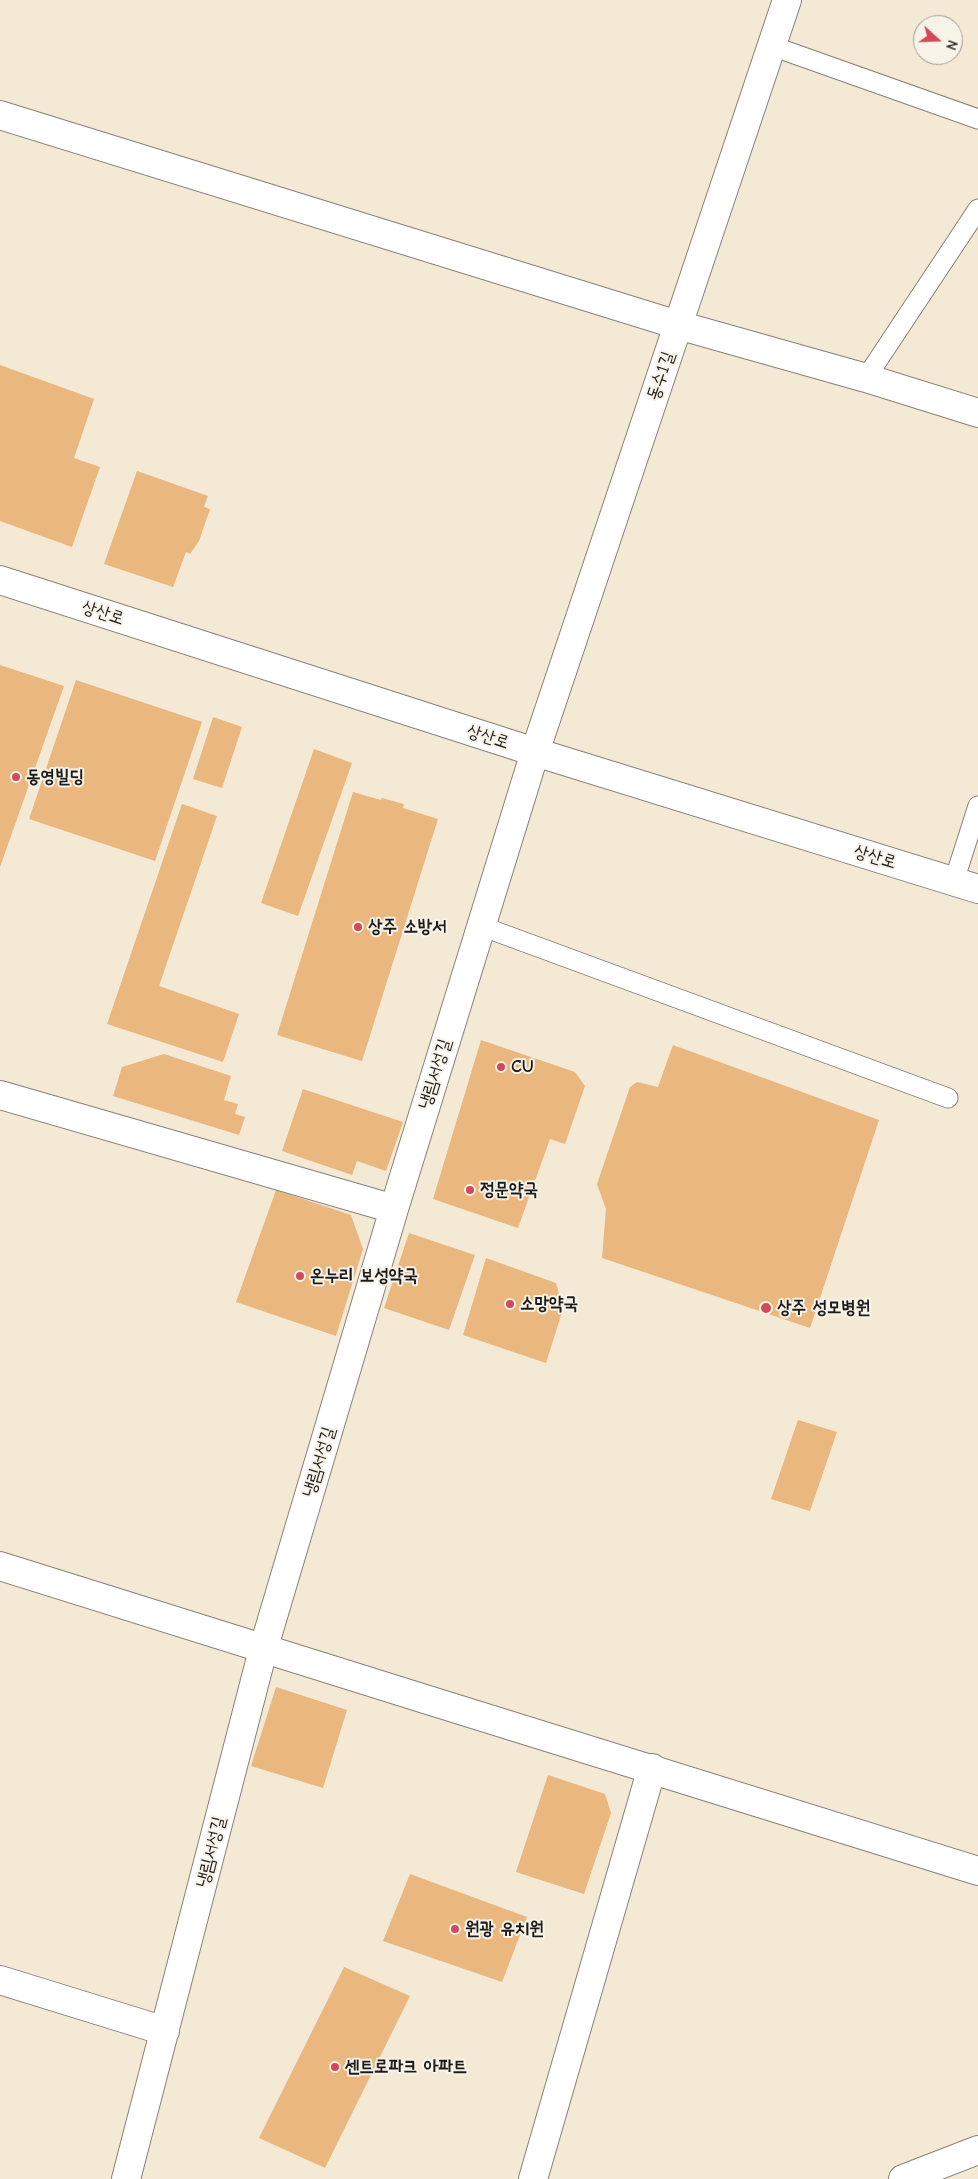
<!DOCTYPE html>
<html>
<head>
<meta charset="utf-8">
<style>
	body { margin:0 }
	#map { position:relative; width:978px; height:2179px; overflow:hidden; background:#f3e9d4; font-family:"Comic Neue",sans-serif }
	canvas { display:block }
	.north { position:absolute; left:913px; top:15px; width:50px; height:50px; box-sizing:border-box; background:#f7f3e8; border:1px solid #9f9d96; border-radius:50%; rotate:110deg; font-size:14px; font-weight:700; line-height:20px; text-align:center; color:#1c1c1c }
	.north::after { content:''; display:block; margin:auto; width:18px; height:22px; background:#d1495b; clip-path:polygon(50% 0,100% 100%,50% 72%,0 100%) }
</style>
</head>
<body>
<div id="map">
<canvas width="978" height="2179"></canvas>
<div class="north">N</div>
</div>
<script>
const ctx = document.querySelector('canvas').getContext('2d');
ctx.lineJoin = 'round';
function paint(path, color) { ctx.fillStyle = color; ctx.fill(path, 'evenodd'); }
function strokePath(path, color, width, dash) { ctx.strokeStyle = color; ctx.lineWidth = width; ctx.lineCap = dash ? 'butt' : 'round'; ctx.setLineDash(dash || []); ctx.stroke(path); }
function write(font, color, halo, rows, align = 'center') {
  ctx.font = font + ' "Comic Neue","Poor Story",sans-serif'; ctx.lineWidth = 4; ctx.setLineDash([]); ctx.textBaseline = 'middle'; ctx.strokeStyle = halo; ctx.fillStyle = color; for (const [text, x, y, turn = 0] of rows) {
    ctx.save(); ctx.translate(x, y); ctx.rotate((+turn || 0) * Math.PI / 180); ctx.textAlign = isNaN(turn) ? turn : align; if (halo) ctx.strokeText(text, 0, 0); ctx.fillText(text, 0, 0); ctx.restore();
  }
}
paint(new Path2D(`
	M0,365L94,399L74,458L100,467L72,547L0,521Z
	M137,471L208,496L204,507L210,509L199,541L190,554L186,552L173,587L104,564Z
	M0,665L64,686L0,867Z
	M76,680L202,722L155,861L29,819Z
	M213,717L242,727L222,788L193,779Z
	M314,749L352,763L298,916L261,903Z
	M353,792L381,800L382,798L404,804L403,808L438,819L362,1061L277,1035Z
	M182,804L217,816L159,986L239,1014L223,1062L107,1024Z
	M481,1040L575,1072L585,1086L565,1144L550,1139L518,1228L433,1199Z
	M673,1045L879,1120L810,1328L602,1258L606,1209L597,1184L630,1087L637,1082L658,1087Z
	M164,1054L231,1076L224,1100L238,1104L235,1114L245,1117L239,1135L113,1096L122,1067Z
	M303,1089L403,1122L386,1171L357,1161L352,1175L282,1151Z
	M276,1190L351,1215L363,1249L336,1336L236,1302Z
	M409,1233L475,1255L449,1330L384,1308Z
	M486,1258L556,1283L563,1309L546,1363L463,1335Z
	M798,1420L837,1432L810,1511L771,1499Z
	M276,1687L347,1710L323,1788L251,1766Z
	M548,1775L605,1794L611,1813L584,1894L516,1872Z
	M410,1874L527,1917L502,1982L383,1941Z
	M344,1967L410,1996L325,2168L259,2138Z`), '#eab77e');
const lane = new Path2D(`
	M772,46L978,119
	M866,378L978,209
	M954,881L978,806
	M481,926L948,1098`);
const street = new Path2D(`
	M0,115L678,325L866,378L978,413
	M0,1095L394,1209
	M0,1980L165,2031
	M126,2179L263,1650L394,1209L535,752L787,0
	M533,2179L652,1768`);
const secondary = new Path2D(`
	M0,580L535,752L978,889
	M0,1566C325,1670 653,1768 978,1871
	M903,2179L978,2150`);
strokePath(lane, '#888278', 21);
strokePath(street, '#888278', 30);
strokePath(secondary, '#888278', 30);
strokePath(lane, '#fff', 19);
strokePath(street, '#fff', 28);
strokePath(secondary, '#fff', 28);
for (const [x, y, r, color] of [
	[16,777,5,"#d1495b"],
	[358,927,5,"#d1495b"],
	[501,1067,5,"#d1495b"],
	[470,1190,5,"#d1495b"],
	[300,1276,5,"#d1495b"],
	[510,1304,5,"#d1495b"],
	[766,1308,6,"#d1495b"],
	[455,1929,5,"#d1495b"],
	[335,2067,5,"#d1495b"]
]) { const dot = new Path2D(); dot.arc(x, y, r, 0, 2 * Math.PI); ctx.fillStyle = color; ctx.fill(dot); strokePath(dot, '#f7f3e8', 2); }
write('18px', '#1c1c1c', '#f7f3e8', [
	["동수1길",661,376,-71],
	["상산로",103,613,18],
	["상산로",488,737,18],
	["상산로",875,857,17],
	["냉림서성길",435,1074,-73],
	["냉림서성길",319,1462,-73],
	["냉림서성길",211,1852,-76]
]);
write('bold 18px', '#1c1c1c', '#f7f3e8', [
	["동영빌딩",26,777],
	["상주 소방서",368,927],
	["CU",511,1067],
	["정문약국",480,1190],
	["온누리 보성약국",310,1276],
	["소망약국",520,1304],
	["상주 성모병원",777,1308],
	["원광 유치원",465,1929],
	["센트로파크 아파트",345,2067]
], 'left');
</script>
</body>
</html>
